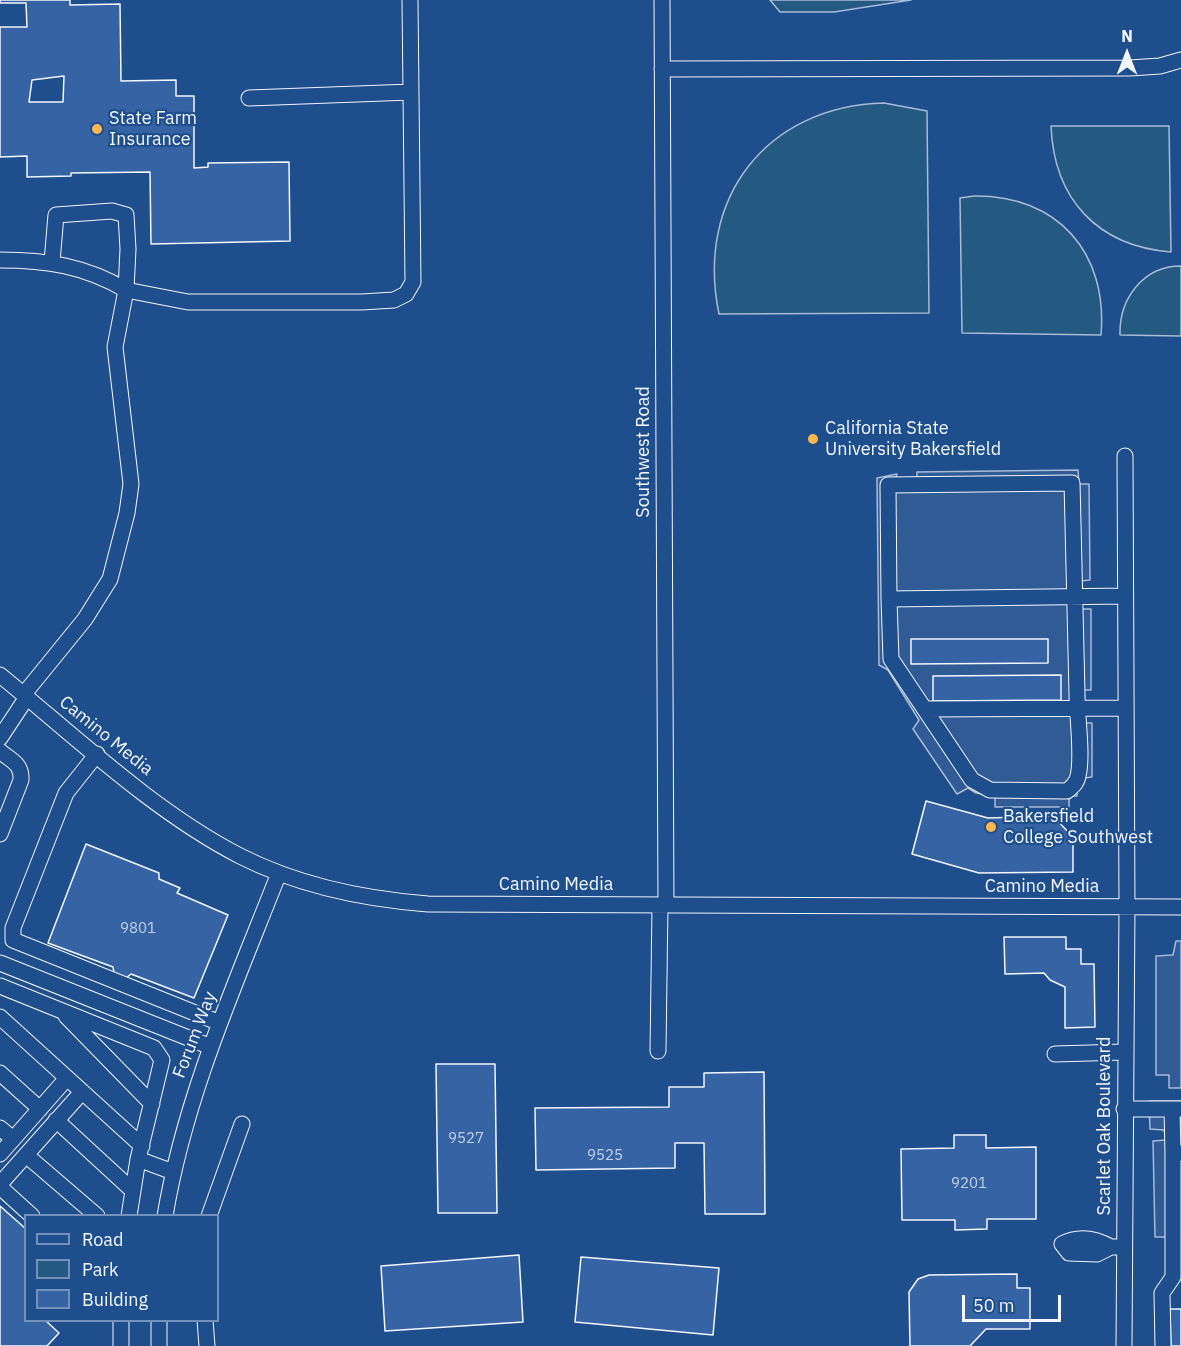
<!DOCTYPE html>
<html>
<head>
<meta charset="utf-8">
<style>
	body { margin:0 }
	#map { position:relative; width:1181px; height:1346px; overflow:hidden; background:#1f4e8c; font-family:"IBM Plex Sans",sans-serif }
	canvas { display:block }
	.legend { position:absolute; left:24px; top:1214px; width:195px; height:108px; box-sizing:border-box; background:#1f4e8c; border:2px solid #7391ba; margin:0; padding:8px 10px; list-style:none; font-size:18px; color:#f2f6ff }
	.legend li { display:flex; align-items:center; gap:12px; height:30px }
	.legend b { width:30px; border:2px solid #7391ba }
	.north { position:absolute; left:1097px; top:24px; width:60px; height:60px; -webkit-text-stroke:4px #1f4e8c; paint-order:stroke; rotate:0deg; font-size:16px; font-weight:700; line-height:24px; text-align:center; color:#f2f6ff }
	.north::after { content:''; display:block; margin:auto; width:21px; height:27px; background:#f2f6ff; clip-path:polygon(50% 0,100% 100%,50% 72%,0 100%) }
	.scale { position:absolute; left:962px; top:1295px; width:99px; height:27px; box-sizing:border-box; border:3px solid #f2f6ff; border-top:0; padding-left:8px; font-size:18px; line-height:21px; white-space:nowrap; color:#f2f6ff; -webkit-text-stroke:4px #1f4e8c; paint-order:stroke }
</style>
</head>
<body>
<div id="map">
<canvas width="1181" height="1346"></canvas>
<ul class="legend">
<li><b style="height:8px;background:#1f4e8c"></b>Road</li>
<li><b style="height:16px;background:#245a82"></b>Park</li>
<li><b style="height:16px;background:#3563a3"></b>Building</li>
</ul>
<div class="north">N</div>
<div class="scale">50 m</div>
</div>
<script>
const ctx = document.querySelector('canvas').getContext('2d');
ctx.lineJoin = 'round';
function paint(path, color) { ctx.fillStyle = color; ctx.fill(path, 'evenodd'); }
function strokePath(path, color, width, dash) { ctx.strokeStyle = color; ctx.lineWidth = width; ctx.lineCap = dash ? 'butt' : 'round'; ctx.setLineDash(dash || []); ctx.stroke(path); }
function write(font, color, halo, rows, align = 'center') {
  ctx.font = font + ' "IBM Plex Sans",sans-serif'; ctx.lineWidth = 4.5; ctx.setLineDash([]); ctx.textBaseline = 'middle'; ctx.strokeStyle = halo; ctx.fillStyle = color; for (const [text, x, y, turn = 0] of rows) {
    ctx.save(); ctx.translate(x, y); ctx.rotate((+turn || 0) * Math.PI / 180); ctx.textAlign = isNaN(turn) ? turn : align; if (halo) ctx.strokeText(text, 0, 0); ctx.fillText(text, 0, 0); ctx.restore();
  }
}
const green = new Path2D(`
	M770,0H911L834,12H780Z
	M884,103L927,111L929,313L719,314C695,199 766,106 884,103Z
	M1051,126H1169L1171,252C1097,246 1054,199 1051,126Z
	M974,196C1058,195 1108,253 1101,335L962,333L960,198Z
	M1181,266V336L1120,335C1119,299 1143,266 1181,266Z`);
paint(green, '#245a82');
strokePath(green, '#a8bbd7', 1.5);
const parking = new Path2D(`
	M1078,470L1079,484H1089L1090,580L1081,581L1084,603L1080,606L1081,609H1091V690H1082V723H1092V777L1077,779V796H1069V807H995V796L976,793L968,788L957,794L913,729L919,720L888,670L879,665L877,478L897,474L895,481L917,482V472Z
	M1176,941H1181V1088H1169V1075H1156V956L1173,955Z
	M1149,1101H1181L1177,1237H1155L1153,1141L1166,1140L1164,1130L1150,1129Z`);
paint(parking, '#305b95');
strokePath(parking, '#a8bbd7', 1.5);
const building = new Path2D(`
	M0,0H70V5L120,4L121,81L176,80V96H194V168L208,167V163L289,162L290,241L151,244L150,172L71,173V176L27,177V156L0,157V27H27L26,3H0ZM64,76L63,102H29L32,80Z
	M911,639H1048V663L911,664Z
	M1061,675V700L933,701V676Z
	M926,801L988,818L1053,816L1073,837V872L979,873L912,854Z
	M86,844L159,873V879L180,888L177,893L228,915L194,998L131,974L126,978L114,973L113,967L48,943Z
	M1004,937H1066V949H1081V964H1094L1095,1027L1065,1028V987L1050,980L1044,973L1005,974Z
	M436,1064H495L497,1213H438Z
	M764,1072L765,1214H705L704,1143H675V1168L536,1170L535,1108L669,1107V1087H704V1073Z
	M954,1135H986V1148L1036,1147V1219H987V1229L955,1230V1220H902L901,1149L954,1148Z
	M0,1206L26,1229V1320H45L59,1333L47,1346H0Z
	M519,1255L523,1322L385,1331L381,1266Z
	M581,1257L719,1268L713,1335L575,1322Z
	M1017,1274V1288H1030V1329H986L970,1346H910L909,1292L918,1279L929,1275Z
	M1170,1309H1181V1346H1171Z`);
paint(building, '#3563a3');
strokePath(building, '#f2f6ff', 1.5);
const minor = new Path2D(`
	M662,0L666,905
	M662,69L1130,68L1160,66L1181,60
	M249,98L411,92
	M0,260C47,260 85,266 126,290L115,347L131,484L127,513L110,579L85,619L24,694
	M52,262L56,215L112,211L126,215L128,249L126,290L188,302H362L394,300L406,294L413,282L410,0
	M889,599L888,485L1072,483C1074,553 1075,623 1077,694C1077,716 1083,757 1078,776C1077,783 1072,787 1067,791L990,790L972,780L891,659L889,599L1125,596
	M0,675C76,737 153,811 240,856C299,886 363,899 428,904L1181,907
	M925,709L1126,708
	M0,738L27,697
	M0,751C11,761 22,763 21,780L0,834
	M97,754L66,793L13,928V940L220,1023
	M0,963L211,1047
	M0,986L154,1048L162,1060L138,1159L129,1216
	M66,1016L152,1104
	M0,1017L142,1146
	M658,1051L660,905
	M1055,1054L1124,1052
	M0,1073L40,1109
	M1124,1109H1181
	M1172,1109L1173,1153
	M56,1120L132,1190
	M0,1128L13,1139
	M0,1154L67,1078
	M26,1155L97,1216
	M138,1159L173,1172
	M0,1184L82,1092
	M0,1187L32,1216
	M165,1216C185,1096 235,985 279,873
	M209,1216L242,1124
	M1111,1247C1095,1238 1079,1235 1062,1244L1069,1253L1097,1254L1111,1247H1124
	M121,1320V1346
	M205,1320L207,1346
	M159,1346V1320
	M1124,1346L1127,906L1125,456
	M1163,1346L1162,1293L1173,1277V1153H1181`);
strokePath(minor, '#f2f6ff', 17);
strokePath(minor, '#1f4e8c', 15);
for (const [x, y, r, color] of [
	[97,129,6,"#ffb74d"],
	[813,439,6,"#ffb74d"],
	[991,827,6,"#ffb74d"]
]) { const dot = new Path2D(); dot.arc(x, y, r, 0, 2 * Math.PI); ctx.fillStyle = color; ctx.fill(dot); strokePath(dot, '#1f4e8c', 2); }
write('15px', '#c3d1e8', null, [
	["9801",138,929],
	["9527",466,1139],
	["9525",605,1156],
	["9201",969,1184]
]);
write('18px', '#f2f6ff', '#1f4e8c', [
	["State Farm",109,119],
	["Insurance",109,140],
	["California State",825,429],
	["University Bakersfield",825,450],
	["Bakersfield",1003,817],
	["College Southwest",1003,838]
], 'left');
write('18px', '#f2f6ff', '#1f4e8c', [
	["Southwest Road",644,452,-90],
	["Camino Media",106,736,39],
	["Camino Media",556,885],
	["Camino Media",1042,887],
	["Forum Way",195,1035,-69],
	["Scarlet Oak Boulevard",1105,1126,-90]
]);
</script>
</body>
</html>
